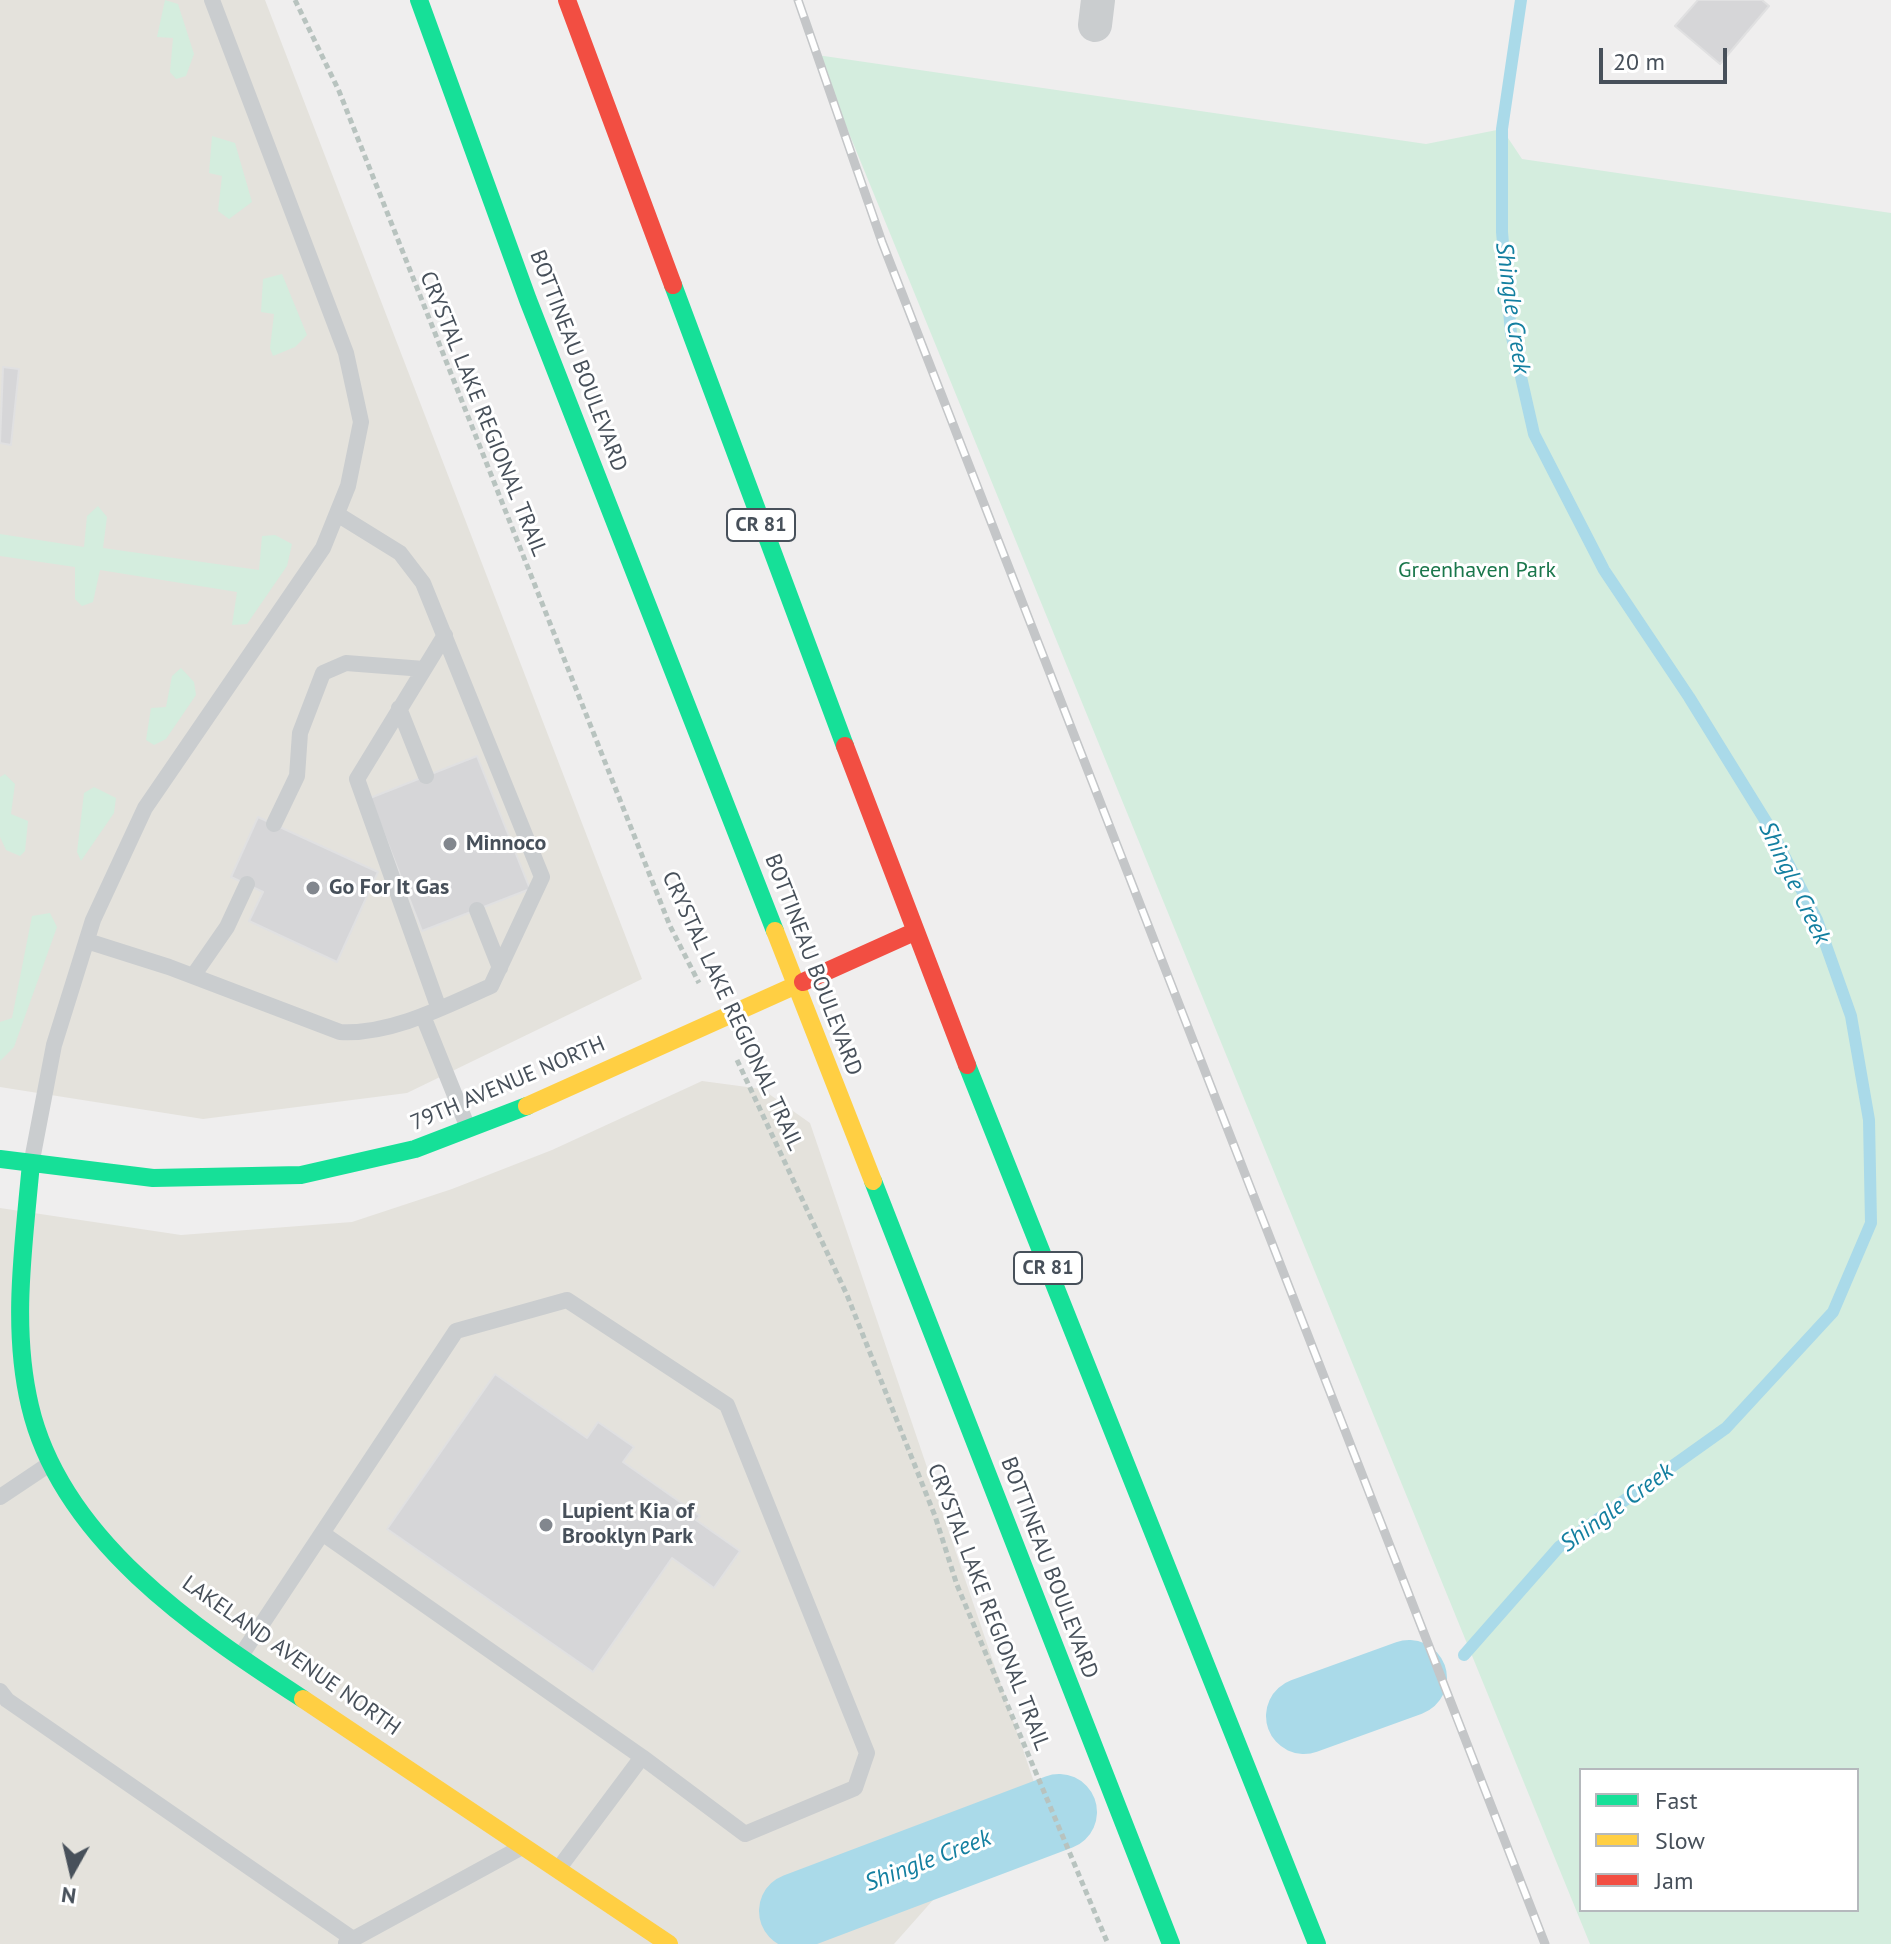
<!DOCTYPE html>
<html>
<head>
<meta charset="utf-8">
<style>
	body { margin:0 }
	#map { position:relative; width:1891px; height:1944px; overflow:hidden; background:#efeeee; font-family:"PT Sans",sans-serif }
	canvas { display:block }
	.legend { position:absolute; left:1579px; top:1768px; width:280px; height:144px; box-sizing:border-box; background:#fff; border:2px solid #b5b9bd; margin:0; padding:10px 14px; list-style:none; font-size:24px; color:#47505a }
	.legend li { display:flex; align-items:center; gap:16px; height:40px }
	.legend b { width:40px; border:2px solid #b5b9bd }
	.north { position:absolute; left:32px; top:1832px; width:80px; height:80px; -webkit-text-stroke:6px #fff; paint-order:stroke; rotate:188deg; font-size:22px; font-weight:700; line-height:32px; text-align:center; color:#47505a }
	.north::after { content:''; display:block; margin:auto; width:28px; height:36px; background:#47505a; clip-path:polygon(50% 0,100% 100%,50% 72%,0 100%) }
	.scale { position:absolute; left:1599px; top:48px; width:128px; height:36px; box-sizing:border-box; border:4px solid #47505a; border-top:0; padding-left:10px; font-size:24px; line-height:28px; white-space:nowrap; color:#47505a; -webkit-text-stroke:6px #fff; paint-order:stroke }
</style>
</head>
<body>
<div id="map">
<canvas width="1891" height="1944"></canvas>
<ul class="legend">
<li><b style="height:10px;background:#16e098"></b>Fast</li>
<li><b style="height:10px;background:#ffcf43"></b>Slow</li>
<li><b style="height:10px;background:#f24e42"></b>Jam</li>
</ul>
<div class="north">N</div>
<div class="scale">20 m</div>
</div>
<script>
const ctx = document.querySelector('canvas').getContext('2d');
ctx.lineJoin = 'round';
function paint(path, color) { ctx.fillStyle = color; ctx.fill(path, 'evenodd'); }
function strokePath(path, color, width, dash) { ctx.strokeStyle = color; ctx.lineWidth = width; ctx.lineCap = dash ? 'butt' : 'round'; ctx.setLineDash(dash || []); ctx.stroke(path); }
function write(font, color, halo, rows, align = 'center') {
  ctx.font = font + ' "PT Sans",sans-serif'; ctx.lineWidth = 6; ctx.setLineDash([]); ctx.textBaseline = 'middle'; ctx.strokeStyle = halo; ctx.fillStyle = color; for (const [text, x, y, turn = 0] of rows) {
    ctx.save(); ctx.translate(x, y); ctx.rotate((+turn || 0) * Math.PI / 180); ctx.textAlign = isNaN(turn) ? turn : align; if (halo) ctx.strokeText(text, 0, 0); ctx.fillText(text, 0, 0); ctx.restore();
  }
}
paint(new Path2D(`
	M0,0H265L642,979L407,1093L203,1119L0,1087Z
	M702,1081L762,1089L810,1123L1035,1785L894,1944H0V1208L181,1235L352,1222L452,1189L552,1150Z`), '#e4e2dc');
paint(new Path2D(`
	M165,0L178,4L194,54L186,76L176,79L170,72L173,38L157,37Z
	M817,55L1426,144L1502,129L1522,159L1891,213V1944H1590ZM1581,1770H1857V1910H1581Z
	M212,136L235,143L252,202L229,219L218,211L222,176L209,173Z
	M282,274L307,335L295,347L273,356L270,348L274,314L261,312L263,279Z
	M98,506L107,517L103,548L259,570L262,536L275,535L292,544L287,566L247,624L232,625L237,592L100,570L93,602L82,606L75,599V567L0,556V534L84,547L87,516Z
	M181,668L194,682L196,695L166,739L154,745L146,740L151,708L166,707L172,676Z
	M5,774L15,784L11,814L28,821L25,851L20,856L6,850L0,837V777Z
	M94,787L116,798L114,813L81,861L77,852L84,793Z
	M50,913L57,927L14,1047L0,1061V1022L12,1018L32,916Z`), '#d4edde');
strokePath(new Path2D(`
	M1464,1655L1559,1547L1726,1428L1833,1312L1871,1223L1869,1120L1851,1016L1817,920L1770,828L1689,697L1604,570L1534,434L1511,333L1502,232V129L1521,0`), '#aadae9', 12);
strokePath(new Path2D(`
	M1304,1716L1409,1678
	M797,1911L1059,1812`), '#aadae9', 76);
const building = new Path2D(`
	M1698,0H1762L1769,6L1720,64L1675,26Z
	M3,367L19,369L11,445L0,443Z
	M477,756L530,889L422,931L370,798Z
	M258,817L378,872L337,962L249,921L263,892L231,877Z
	M495,1374L587,1438L598,1422L634,1447L623,1462L700,1516L696,1520L740,1551L714,1588L672,1558L593,1672L387,1529Z`);
paint(building, '#d6d6d8');
strokePath(building, '#e0e0e1', 2);
strokePath(new Path2D(`
	M295,0L339,91L670,926L699,983
	M737,1060L847,1295L935,1516L957,1585L1108,1944`), '#b8c3bf', 5, [6, 4]);
strokePath(new Path2D(`
	M399,708L426,776
	M274,824L297,776L300,733L323,673L346,663L424,669
	M477,910L500,968
	M87,941L169,967L340,1032C391,1035 446,1006 491,986L542,877L423,583L400,553L337,514
	M193,976L227,927L247,884
	M439,1009L357,779L445,635
	M423,1016L468,1128
	M32,1160L54,1045L93,920L145,808L323,548L348,486L361,422L346,353L212,0
	M0,1497L51,1463
	M322,1533L642,1757
	M242,1654L456,1331L567,1300L727,1405L867,1753L855,1788L745,1834L642,1757L559,1868
	M0,1691L7,1700L353,1939
	M346,1943L522,1847`), '#cacdcf', 16);
strokePath(new Path2D(`
	M1095,25L1098,0`), '#cacdcf', 34);
strokePath(new Path2D(`
	M419,0L528,300L775,931
	M673,285L845,746
	M967,1065L1317,1944
	M0,1159L153,1178L301,1175L415,1149L527,1106
	M31,1163C24,1243 11,1327 30,1406C61,1539 195,1629 303,1699
	M873,1181L1171,1944`), '#16e098', 18);
strokePath(new Path2D(`
	M775,931L873,1181
	M527,1106L803,982
	M303,1699L669,1944`), '#ffcf43', 18);
strokePath(new Path2D(`
	M567,0L673,285
	M845,746L967,1065
	M803,982L914,932`), '#f24e42', 18);
const rail = new Path2D(`
	M798,0L882,242L1545,1944`);
strokePath(rail, '#c4c6c8', 9);
strokePath(rail, '#fff', 6, [18]);
for (const [x, y, r, color] of [
	[450,844,8,"#82878e"],
	[313,888,8,"#82878e"],
	[546,1525,8,"#82878e"]
]) { const dot = new Path2D(); dot.arc(x, y, r, 0, 2 * Math.PI); ctx.fillStyle = color; ctx.fill(dot); strokePath(dot, '#fff', 3); }
for (const [x, y, w] of [
	[761,525,68],
	[1048,1268,68]
]) { const box = new Path2D(); box.roundRect(x - w / 2, y - 16, w, 32, 6); ctx.fillStyle = '#fff'; ctx.fill(box); strokePath(box, '#47505a', 2); }
write('bold 20px', '#47505a', null, [
	["CR 81",761,525],
	["CR 81",1048,1268]
]);
write('22px', '#47505a', '#fff', [
	["BOTTINEAU BOULEVARD",578,361,69],
	["CRYSTAL LAKE REGIONAL TRAIL",483,414,68],
	["BOTTINEAU BOULEVARD",813,965,69],
	["CRYSTAL LAKE REGIONAL TRAIL",732,1011,65],
	["79TH AVENUE NORTH",508,1084,-23],
	["BOTTINEAU BOULEVARD",1049,1568,69],
	["CRYSTAL LAKE REGIONAL TRAIL",988,1607,69],
	["LAKELAND AVENUE NORTH",291,1656,35]
]);
write('22px', '#1b774c', '#fff', [
	["Greenhaven Park",1477,571]
]);
write('bold 22px', '#47505a', '#fff', [
	["Minnoco",466,844],
	["Go For It Gas",329,888],
	["Lupient Kia of",562,1512],
	["Brooklyn Park",562,1537]
], 'left');
write('italic 24px', '#137fa0', '#fff', [
	["Shingle Creek",1512,308,82],
	["Shingle Creek",1794,883,64],
	["Shingle Creek",1617,1508,-36],
	["Shingle Creek",928,1861,-21]
]);
</script>
</body>
</html>
